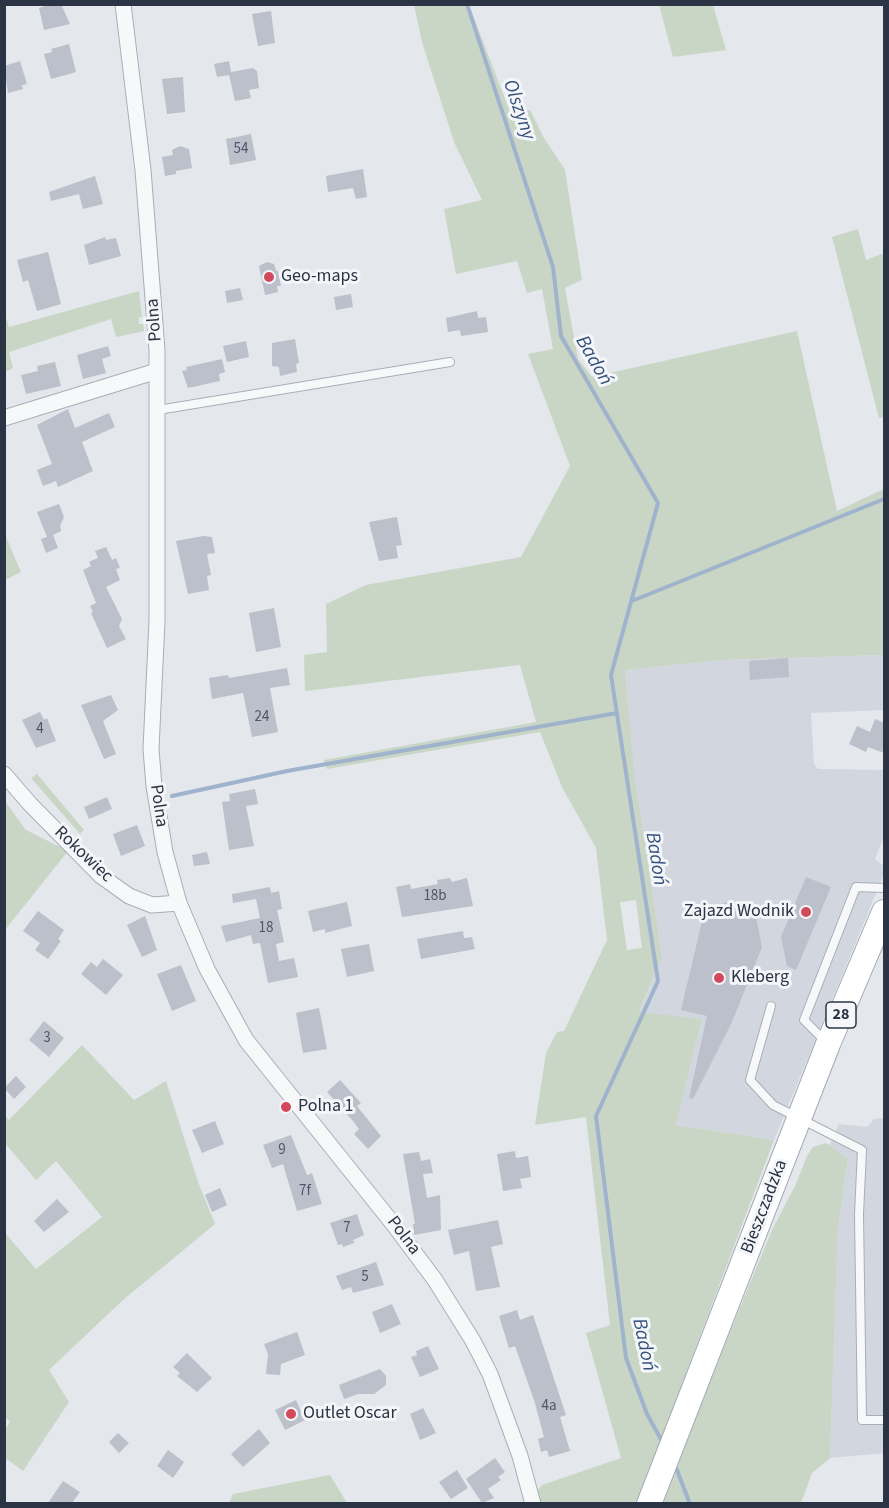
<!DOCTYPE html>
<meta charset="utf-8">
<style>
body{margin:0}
#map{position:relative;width:889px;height:1508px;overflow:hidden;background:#e4e7ec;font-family:"Source Sans 3",sans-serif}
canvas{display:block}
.frame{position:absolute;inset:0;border:6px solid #2b3445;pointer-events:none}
</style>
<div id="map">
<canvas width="889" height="1508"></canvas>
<div class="frame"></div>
</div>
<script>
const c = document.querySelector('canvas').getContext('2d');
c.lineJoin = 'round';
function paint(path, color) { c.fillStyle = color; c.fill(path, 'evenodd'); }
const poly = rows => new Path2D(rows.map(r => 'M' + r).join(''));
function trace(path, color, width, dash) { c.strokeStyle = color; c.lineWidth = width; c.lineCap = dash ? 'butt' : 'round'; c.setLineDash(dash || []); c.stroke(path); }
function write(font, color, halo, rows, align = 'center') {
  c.font = font + ' "Source Sans 3",sans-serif'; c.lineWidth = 6; c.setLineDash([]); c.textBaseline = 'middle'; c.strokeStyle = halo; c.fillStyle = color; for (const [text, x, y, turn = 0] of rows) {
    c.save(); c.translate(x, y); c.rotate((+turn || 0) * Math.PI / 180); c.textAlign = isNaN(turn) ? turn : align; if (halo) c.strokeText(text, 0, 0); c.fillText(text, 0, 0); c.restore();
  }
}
paint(poly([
 [884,655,884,710,811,713,814,764,818,769,884,770,884,836,875,859,884,866,884,874,774,1140,676,1125,702,1019,639,1013,662,957,635,777,625,670,721,660],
 [884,1118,884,1453,830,1458,838,1226,848,1161,829,1146,839,1124,867,1127,874,1119]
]), '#d2d6de');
paint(poly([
 [414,5,469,5,510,112,530,110,544,138,565,170,582,280,565,288,578,359,592,377,797,331,837,511,884,489,884,655,721,660,625,670,635,777,662,957,639,1012,702,1019,676,1125,774,1140,637,1503,540,1503,537,1491,542,1485,621,1458,586,1333,610,1325,586,1117,535,1125,546,1053,557,1032,564,1031,607,940,596,848,562,787,540,732,327,769,324,760,536,722,520,665,305,691,304,655,327,652,326,604,366,585,521,557,570,466,528,354,553,349,542,289,527,293,517,261,456,274,444,209,482,200,454,142,422,42],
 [636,900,642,948,627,950,620,902],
 [659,5,713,5,726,50,673,57],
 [858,229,866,260,884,253,884,417,879,418,832,237],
 [139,291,142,317,139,317,139,324,143,324,144,331,116,337,111,319,9,352,13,368,5,372,5,315,9,327],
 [4,532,21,572,5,580,4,580],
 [37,774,84,830,80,834,31,778],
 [4,800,26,830,68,851,5,930],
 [82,1045,134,1100,166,1081,198,1182,215,1224,123,1300,49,1370,69,1402,23,1471,5,1458,5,1430,10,1421,4,1417,5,1233,36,1269,102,1217,56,1161,36,1180,5,1143,5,1116,9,1120],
 [826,1143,848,1160,838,1226,830,1458,812,1473,801,1503,659,1504,772,1230,795,1186,807,1156,813,1147],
 [330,1475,347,1503,229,1503,233,1494]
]), '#c9d6c5');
trace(poly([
 [467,4,553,267,561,336,658,503,611,675,658,981,596,1116,626,1358,647,1414,663,1443],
 [632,601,884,499],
 [172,796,287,771,617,713],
 [675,1465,690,1504]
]), '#9fb4cc', 4);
paint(poly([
 [52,4,61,4,70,24,44,30,39,8],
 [271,11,275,43,258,46,252,14],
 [69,44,76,72,51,79,44,54,52,52,51,49],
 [20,61,27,84,22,85,23,89,8,93,4,66],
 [229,61,231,72,253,68,257,71,259,88,249,90,251,98,235,101,229,75,217,77,214,64],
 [183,77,185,112,167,114,162,79],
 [251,134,256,160,230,165,226,139],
 [180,146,189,149,192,168,176,171,176,174,165,176,162,157,173,155,172,150],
 [363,169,367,197,356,199,353,188,328,192,326,176],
 [95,176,103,204,83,209,79,194,51,201,49,192],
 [105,237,106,240,116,238,121,256,89,265,84,245],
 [48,252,61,304,37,311,28,280,23,282,17,260],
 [267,262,274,264,276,271,278,271,281,286,277,286,278,292,265,295,259,266],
 [240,288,243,300,227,303,225,291],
 [351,294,353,307,336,310,334,297],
 [477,311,478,318,486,317,488,332,461,336,460,330,448,332,446,318],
 [295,339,299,363,296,364,297,372,280,376,279,367,272,366,272,343],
 [246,341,249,357,227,362,223,346],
 [108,346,111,356,102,359,106,373,83,379,77,355],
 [222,359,225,372,219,374,220,381,188,388,182,371,187,370,186,367],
 [55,362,61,386,26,394,21,375,38,371,37,366],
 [68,409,75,428,109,413,115,427,82,442,93,471,58,487,56,481,43,486,37,470,52,464,37,425],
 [59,504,64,517,60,526,61,531,53,535,58,548,46,553,41,539,47,537,37,512],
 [397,517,402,545,396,546,398,558,379,561,369,522],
 [203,536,212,537,215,553,207,554,211,575,207,576,209,590,188,594,176,541],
 [106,547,112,560,116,558,120,568,116,569,120,580,106,587,122,619,119,626,126,639,107,648,91,613,93,612,90,606,96,603,83,570,91,566,89,562,98,558,95,551],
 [274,608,281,647,256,652,249,613],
 [788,658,789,677,750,680,749,661],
 [287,668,290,685,270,688,278,732,252,737,243,693,212,699,209,678,228,675,229,678],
 [111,695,118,710,103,721,116,754,104,759,81,705],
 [40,712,44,720,47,718,56,741,36,748,22,720],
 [875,719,885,723,885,751,881,752,868,747,866,752,849,744,857,726,870,732],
 [255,789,258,804,246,806,254,846,229,850,222,802,230,801,229,794],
 [107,797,112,809,89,819,84,807],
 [137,825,145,846,121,856,113,834],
 [207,852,210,864,194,866,192,855],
 [806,877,831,887,796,970,787,966,781,937],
 [450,878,452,882,467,878,473,906,402,917,396,887,410,884,411,889,438,884,437,880],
 [270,887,271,893,279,891,282,909,277,910,284,942,276,944,279,961,294,958,298,977,268,983,260,943,253,944,251,935,226,942,221,926,260,918,256,899,233,903,232,894],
 [733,900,754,907,762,947,732,1022,693,1099,689,1098,707,1016,681,1010,704,913,718,911,719,905],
 [347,902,352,926,325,933,325,929,313,932,308,911],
 [38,911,64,930,58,939,61,941,48,959,35,950,40,943,23,931],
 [145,916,157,950,142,957,127,925],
 [463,931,464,938,472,937,475,949,421,959,417,939],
 [369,944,374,971,347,977,341,949],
 [103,959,123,975,106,995,81,974,91,962,97,967],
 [181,965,196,1001,172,1011,157,974],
 [319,1008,327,1049,303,1053,296,1013],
 [44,1021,64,1038,49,1057,29,1040],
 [16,1076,26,1087,14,1099,4,1088],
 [340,1080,361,1103,357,1106,381,1136,368,1149,354,1134,359,1129,353,1121,327,1092],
 [215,1121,224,1144,202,1153,192,1130],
 [291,1135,307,1175,312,1173,322,1204,297,1211,283,1164,272,1168,263,1145],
 [515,1151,516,1158,528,1156,531,1177,520,1179,522,1188,503,1191,497,1154],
 [419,1152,421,1161,430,1159,433,1173,423,1174,427,1198,440,1195,441,1230,414,1235,413,1224,415,1224,403,1154],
 [220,1188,227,1205,212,1212,205,1195],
 [57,1199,69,1212,44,1232,34,1221],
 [357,1214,364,1235,353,1240,354,1243,343,1247,342,1244,338,1245,330,1223],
 [498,1220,503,1244,491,1247,500,1287,476,1291,469,1251,454,1255,448,1230],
 [376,1262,384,1285,353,1293,351,1287,342,1290,336,1276],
 [392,1304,401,1324,380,1333,372,1312],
 [517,1310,520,1320,533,1315,566,1415,560,1417,570,1451,549,1457,547,1450,541,1452,538,1439,544,1437,534,1400,515,1346,509,1348,499,1316],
 [297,1332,305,1355,281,1364,280,1375,266,1374,268,1354,264,1344],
 [428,1346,439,1369,420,1377,411,1357,417,1355,416,1351],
 [187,1353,212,1378,197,1392,177,1376,180,1373,173,1367],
 [380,1369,386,1376,386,1385,374,1394,358,1394,344,1399,339,1385],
 [296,1400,305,1420,285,1430,275,1410],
 [423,1408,436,1433,420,1440,410,1414],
 [259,1429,270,1443,243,1467,231,1454],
 [118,1433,129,1443,119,1453,109,1442],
 [168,1450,184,1462,173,1478,157,1466],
 [495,1458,505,1472,498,1477,501,1480,488,1489,494,1498,482,1503,466,1479],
 [457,1470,468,1488,451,1499,439,1482],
 [63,1481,80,1492,72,1503,48,1503]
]), '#bbc0ca');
const lane = poly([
 [158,410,450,362],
 [771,1006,750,1080,773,1105,862,1150,859,1214,862,1420,884,1420],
 [824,1040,804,1020,856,887,884,888]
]);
const street = poly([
 [123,4,143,170,157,350,157,621,151,749,154,786,165,852,179,903,207,969,246,1040,394,1225,435,1280,473,1341,490,1374,520,1456,533,1504],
 [4,418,157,371],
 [4,774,30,804,101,876,129,896,152,905,179,903]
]);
const primary = poly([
 [649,1504,828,1044,884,912]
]);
trace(lane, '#a9aeb7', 10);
trace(street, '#a9aeb7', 17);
trace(primary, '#a3abb8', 26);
trace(lane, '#f7f8fa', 8);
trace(street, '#f7f8fa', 15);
trace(primary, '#fff', 24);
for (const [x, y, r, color] of [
 [269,277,6,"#d1495b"],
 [806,912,6,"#d1495b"],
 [719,978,6,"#d1495b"],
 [286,1107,6,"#d1495b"],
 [291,1414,6,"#d1495b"]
]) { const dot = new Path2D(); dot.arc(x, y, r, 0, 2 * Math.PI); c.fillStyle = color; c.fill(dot); trace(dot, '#f4f6f9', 2); }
write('15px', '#4f5766', null, [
 ["54",241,150],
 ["24",262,718],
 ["4",40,730],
 ["18b",435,897],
 ["18",266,929],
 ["3",47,1039],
 ["9",282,1151],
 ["7f",305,1192],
 ["7",347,1229],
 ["5",365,1278],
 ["4a",549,1407]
]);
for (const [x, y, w] of [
 [841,1015,30]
]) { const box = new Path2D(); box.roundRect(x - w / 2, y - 13, w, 26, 4.5); c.fillStyle = '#f4f6f9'; c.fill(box); trace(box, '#2b3445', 1.5); }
write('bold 16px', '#2b3445', null, [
 ["28",841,1015]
]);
write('18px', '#2b3445', '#f4f6f9', [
 ["Geo-maps",281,277],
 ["Zajazd Wodnik",794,912,"right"],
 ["Kleberg",731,978],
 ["Polna 1",298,1107],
 ["Outlet Oscar",303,1414]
], 'left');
write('18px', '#2b3445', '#f4f6f9', [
 ["Polna",155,320,-94],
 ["Polna",158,806,82],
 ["Rokowiec",83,855,43],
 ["Bieszczadzka",765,1207,-69],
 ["Polna",403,1236,53]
]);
write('italic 20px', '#34527a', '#f4f6f9', [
 ["Olszyny",518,110,71],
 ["Badoń",593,361,60],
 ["Badoń",655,859,81],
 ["Badoń",643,1345,78]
]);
</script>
